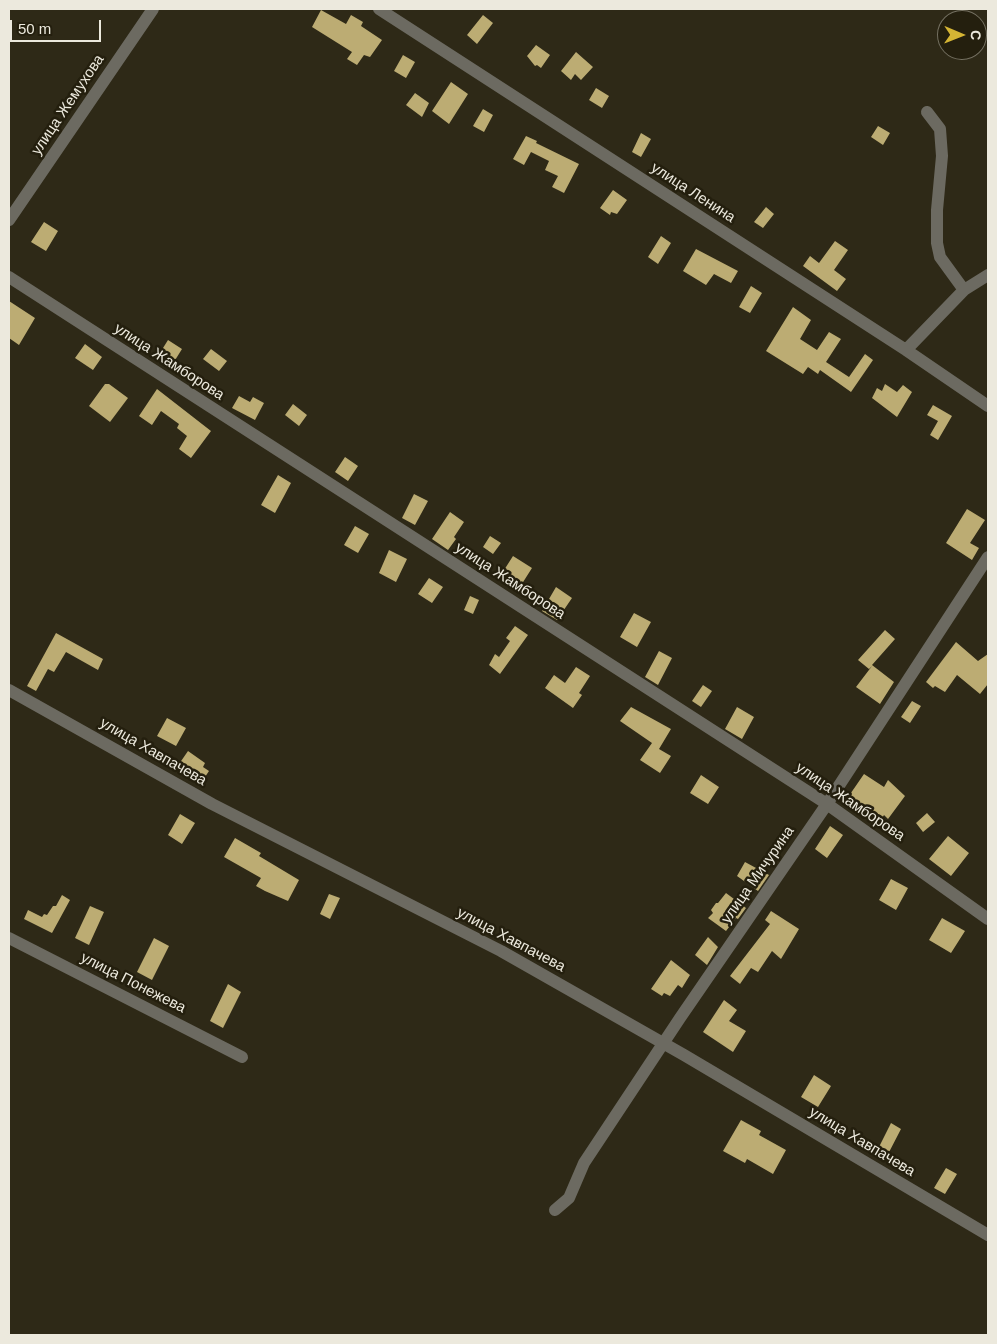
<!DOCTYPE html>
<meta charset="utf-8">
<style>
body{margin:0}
#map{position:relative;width:997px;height:1344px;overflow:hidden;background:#2e2917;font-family:Helvetica,sans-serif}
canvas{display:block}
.frame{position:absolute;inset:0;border:10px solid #ece9dd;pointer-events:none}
.north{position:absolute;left:937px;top:10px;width:50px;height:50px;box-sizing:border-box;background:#241f0e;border:1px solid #747061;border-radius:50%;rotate:91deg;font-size:14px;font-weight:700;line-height:20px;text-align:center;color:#ece9dd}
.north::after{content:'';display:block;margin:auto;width:18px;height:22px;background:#d5b534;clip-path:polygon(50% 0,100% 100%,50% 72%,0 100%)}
.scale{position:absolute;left:10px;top:20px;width:91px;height:22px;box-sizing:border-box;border:2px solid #ece9dd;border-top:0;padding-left:6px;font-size:15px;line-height:18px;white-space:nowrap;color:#ece9dd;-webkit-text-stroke:4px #241f0e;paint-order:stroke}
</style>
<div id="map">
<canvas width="997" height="1344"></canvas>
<div class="frame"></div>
<div class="north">С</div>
<div class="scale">50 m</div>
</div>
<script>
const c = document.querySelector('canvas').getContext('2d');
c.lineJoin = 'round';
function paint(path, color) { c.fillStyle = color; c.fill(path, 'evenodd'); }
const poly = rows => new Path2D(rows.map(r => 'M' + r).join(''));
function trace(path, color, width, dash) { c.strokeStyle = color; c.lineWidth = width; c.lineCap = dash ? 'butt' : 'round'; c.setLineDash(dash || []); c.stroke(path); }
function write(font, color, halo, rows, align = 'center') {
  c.font = font + ' Helvetica,sans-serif'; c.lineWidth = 5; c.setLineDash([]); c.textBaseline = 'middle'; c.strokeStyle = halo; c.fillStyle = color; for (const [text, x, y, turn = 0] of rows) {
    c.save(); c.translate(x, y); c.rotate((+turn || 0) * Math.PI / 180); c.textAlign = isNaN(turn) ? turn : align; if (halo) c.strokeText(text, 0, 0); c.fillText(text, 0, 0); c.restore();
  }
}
paint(poly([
 [321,10,346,24,351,15,363,22,361,26,382,40,370,57,364,55,357,65,347,59,352,52,312,27],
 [483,15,493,23,477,44,467,35],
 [536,45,550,55,541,68,537,65,535,66,527,56],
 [576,52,593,67,581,80,575,74,571,80,561,71],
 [403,55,415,62,406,78,394,71],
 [451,82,468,94,449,124,432,111],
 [596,88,609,96,602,108,589,100],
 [415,93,429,103,422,117,406,105],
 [483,109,493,115,484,132,473,126],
 [878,126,890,133,883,145,871,137],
 [641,133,651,139,641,157,632,152],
 [526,136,537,141,536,143,579,164,564,193,552,187,558,176,545,170,549,161,531,152,524,165,513,159],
 [613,190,627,200,617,214,611,212,610,215,600,208],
 [766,207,774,214,763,228,754,222],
 [44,222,58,231,46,251,31,242],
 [661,236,671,243,658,264,648,257],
 [835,241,848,250,834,270,846,279,837,291,803,266,810,256,819,263],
 [696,249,738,271,731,283,714,274,706,285,683,271],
 [751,286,762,293,750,313,739,307],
 [9,301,35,318,19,345,9,338],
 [793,307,811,320,800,339,817,350,829,332,841,339,826,362,849,377,865,354,873,360,851,392,820,370,818,374,808,367,803,374,766,351],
 [168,340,182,349,172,365,158,356],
 [85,344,102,357,93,370,75,358],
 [211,349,227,361,219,371,203,359],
 [105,384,109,384,128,398,110,422,89,406],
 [885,384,897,392,903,385,912,392,897,417,872,398,877,388,882,391],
 [157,389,211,431,191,458,179,449,187,436,177,428,179,424,161,411,152,425,139,416],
 [239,396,250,402,253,397,264,403,255,420,232,408],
 [293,404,307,415,299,426,285,415],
 [933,405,952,416,938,440,930,435,938,421,927,415],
 [345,457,358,466,348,481,335,472],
 [278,475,291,483,275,513,261,505],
 [414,494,428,501,415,525,402,518],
 [967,509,985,520,970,543,979,548,972,560,946,543],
 [450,512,464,522,454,537,456,539,448,550,432,539],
 [355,526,369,534,358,553,344,545],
 [490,536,501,543,493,554,483,547],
 [389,550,407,559,396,582,379,573],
 [513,556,532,568,518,590,499,578],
 [429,578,443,587,432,603,418,594],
 [556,587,572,598,557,620,542,611],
 [470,596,479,600,473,614,464,610],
 [634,613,651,622,637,647,620,637],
 [515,626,528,635,500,674,489,665,495,654,499,657,510,641,506,638],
 [885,630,895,639,872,665,894,682,880,704,856,687,872,666,869,669,858,660],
 [56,633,103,659,98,670,66,652,54,672,48,669,36,691,27,686],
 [956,642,978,661,988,654,988,684,980,694,957,675,945,692,935,686,933,688,926,682],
 [659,651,672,658,658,685,645,677],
 [576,667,590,676,579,693,582,695,573,708,545,688,554,675,565,683],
 [703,685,712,691,701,707,692,701],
 [912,701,921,706,910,723,901,717],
 [631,707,671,729,659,749,671,756,660,773,640,760,652,743,620,721],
 [737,707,754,717,742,739,725,729],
 [167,718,186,728,176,746,157,736],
 [188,751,205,763,203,767,209,771,201,783,177,767],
 [864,774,884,787,888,780,905,796,888,819,884,815,878,825,844,803],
 [701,775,719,787,708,804,690,793],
 [927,813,935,822,923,832,916,823],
 [180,814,195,823,182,844,168,835],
 [830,826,843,835,827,858,815,849],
 [948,836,969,853,951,876,929,859],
 [235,838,261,853,259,856,299,880,288,901,265,891,256,886,261,878,224,857],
 [745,862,769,875,758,891,737,876],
 [891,879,908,888,896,910,879,900],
 [726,893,746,908,738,919,736,918,726,931,708,918,713,913,711,910,716,903,718,903],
 [329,894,340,898,330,919,320,914],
 [62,895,70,900,52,933,24,919,28,910,42,917,44,914,47,915,53,906,56,906],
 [90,906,104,912,89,945,75,938],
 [771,911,799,929,781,959,772,951,758,972,751,968,740,984,730,976,770,924,765,920],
 [942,918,965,931,951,953,929,940],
 [708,937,718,947,707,965,695,955],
 [154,938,169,946,152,980,137,972],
 [671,960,690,975,682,988,678,985,670,996,664,993,662,996,651,989],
 [228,984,241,992,223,1028,210,1021],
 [724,1000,737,1010,729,1021,746,1031,733,1052,703,1032],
 [814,1075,831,1086,818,1107,801,1097],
 [741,1120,761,1131,759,1135,786,1150,773,1174,747,1159,745,1163,723,1151],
 [891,1123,901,1129,886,1158,876,1153],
 [946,1168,957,1174,945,1194,934,1188]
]), '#bcac73');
trace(poly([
 [379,9,906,350,988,406],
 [927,112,940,129,942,156,937,210,937,243,940,257,964,290],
 [9,220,153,9],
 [9,277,827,804,988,919],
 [906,350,964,290,988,275],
 [9,690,212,804,501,951,684,1055,988,1235],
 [9,938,242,1057],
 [555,1210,569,1198,584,1163,680,1018,827,804,988,557]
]), '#6c6a61', 12);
write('15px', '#ece9dd', '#241f0e', [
 ["улица Жемухова",68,105,-56],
 ["улица Ленина",693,193,33],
 ["улица Жамборова",169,362,33],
 ["улица Жамборова",510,581,33],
 ["улица Хавпачева",153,752,30],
 ["улица Жамборова",850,802,34],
 ["улица Мичурина",758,875,-55],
 ["улица Хавпачева",511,940,28],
 ["улица Понежева",133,983,27],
 ["улица Хавпачева",862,1142,31]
]);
</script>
